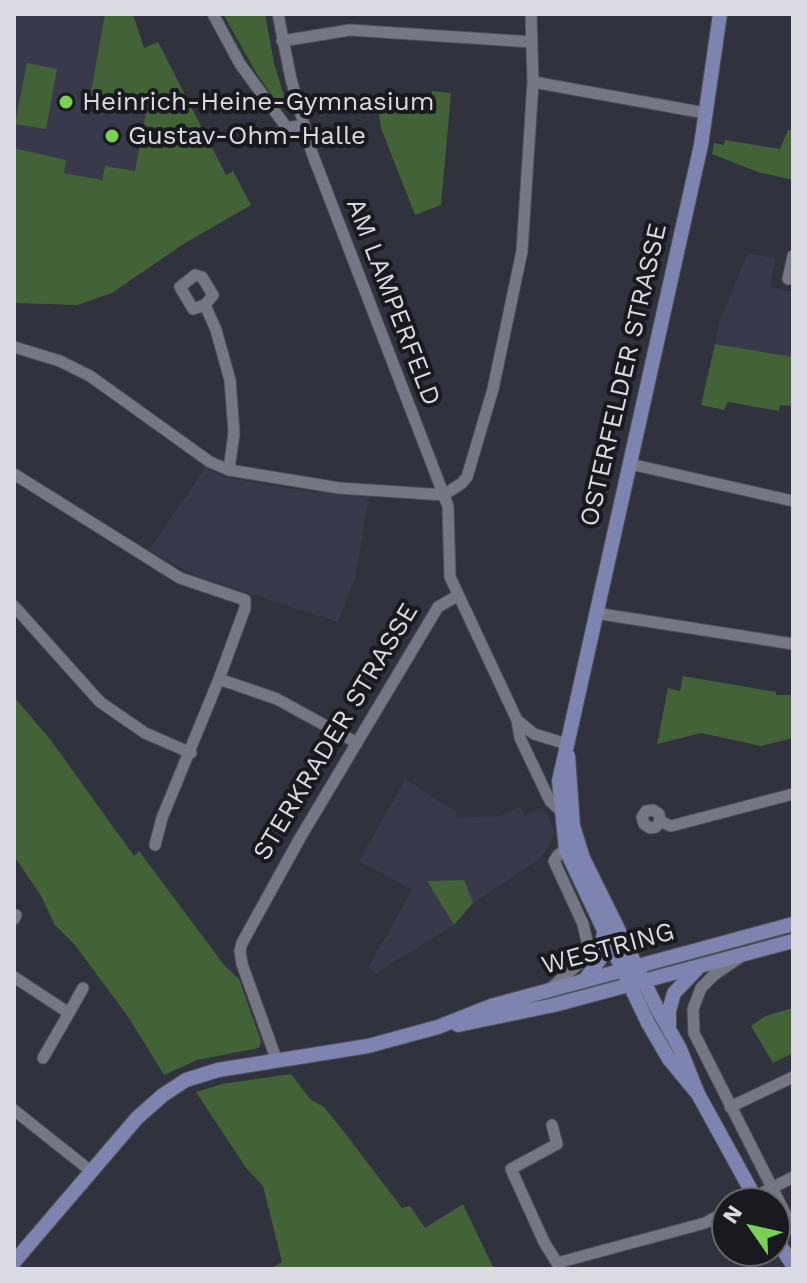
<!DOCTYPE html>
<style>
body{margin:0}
#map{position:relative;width:807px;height:1283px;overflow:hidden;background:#30323d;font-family:"Work Sans",sans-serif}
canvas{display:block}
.frame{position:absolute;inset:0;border:16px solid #dadbe2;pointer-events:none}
.north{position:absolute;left:711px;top:1187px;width:80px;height:80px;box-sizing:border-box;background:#191a1f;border:2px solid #66676d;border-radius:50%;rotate:304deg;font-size:22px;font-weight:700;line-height:32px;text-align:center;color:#dadbe2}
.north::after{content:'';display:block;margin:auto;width:28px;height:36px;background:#7cd155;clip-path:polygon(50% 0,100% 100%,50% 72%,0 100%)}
</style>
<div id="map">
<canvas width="807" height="1283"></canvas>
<div class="frame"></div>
<div class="north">N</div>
</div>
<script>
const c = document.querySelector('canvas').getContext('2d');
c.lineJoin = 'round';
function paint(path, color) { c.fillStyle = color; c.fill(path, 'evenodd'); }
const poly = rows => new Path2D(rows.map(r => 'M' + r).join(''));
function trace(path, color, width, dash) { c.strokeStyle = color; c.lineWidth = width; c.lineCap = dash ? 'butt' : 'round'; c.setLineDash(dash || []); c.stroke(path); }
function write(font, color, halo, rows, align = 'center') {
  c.font = font + ' "Work Sans",sans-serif'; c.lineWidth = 8; c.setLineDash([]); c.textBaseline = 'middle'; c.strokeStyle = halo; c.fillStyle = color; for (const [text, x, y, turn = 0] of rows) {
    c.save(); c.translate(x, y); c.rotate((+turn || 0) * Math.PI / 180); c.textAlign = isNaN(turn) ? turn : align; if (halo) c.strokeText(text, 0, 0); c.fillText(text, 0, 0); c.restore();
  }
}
paint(poly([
 [14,14,105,14,90,96,147,107,135,172,102,180,64,173,66,160,14,148],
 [748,253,776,259,769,287,793,292,793,357,715,344,720,320],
 [205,468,220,475,248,482,311,492,369,497,356,575,338,622,197,576,149,550],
 [405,780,457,812,455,818,499,816,520,807,525,816,543,808,555,833,541,858,473,903,463,880,427,881,454,925,376,973,368,968,412,890,359,861]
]), '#383a4b');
paint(poly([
 [105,14,133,14,144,48,158,42,226,175,233,171,251,205,182,245,112,293,77,305,14,303,14,148,66,160,64,173,102,180,105,166,135,171,147,107,90,97],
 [223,14,265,14,274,63,287,106,282,109,257,74],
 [27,63,57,69,46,129,15,124],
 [432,91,451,93,441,205,415,215,381,128,376,95,385,96,385,106,426,108,427,100,432,100],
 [788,130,793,130,793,180,758,172,712,154,714,143,724,145,725,140,780,149],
 [715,344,793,357,793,406,780,405,779,411,728,402,724,410,701,405],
 [683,676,776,692,776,695,793,695,793,738,761,746,701,733,657,744,668,688,680,691],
 [14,697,50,739,134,856,139,851,224,965,239,979,261,1041,259,1048,197,1060,164,1075,129,1018,75,945,55,925,41,896,14,856],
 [464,880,473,903,454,925,427,881],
 [793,1008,793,1053,773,1063,751,1026,765,1016],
 [291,1074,310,1099,324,1107,341,1128,402,1208,410,1206,425,1228,463,1204,494,1269,270,1269,282,1262,263,1186,246,1168,196,1092,222,1084]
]), '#446238');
const minor = poly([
 [213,14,240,64,287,128,304,125],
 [278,14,291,79,312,153,448,506,450,577,517,720,520,738,550,801,561,811],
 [282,41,350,30,532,42],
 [533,82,705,113],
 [195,275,202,277,213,295,205,305,193,309,180,287,195,275],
 [788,279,793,256],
 [205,305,216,330,230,380,234,433,229,470],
 [14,347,60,361,90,376,210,462,229,470,339,488,444,495],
 [630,464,793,501],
 [14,474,180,578,245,600,245,608,219,679,162,818,155,845],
 [444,495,462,483,467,477,493,389,522,251,533,82,531,14],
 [14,606,100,702,145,733,191,753],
 [595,613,793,644],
 [219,679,277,699,357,743],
 [517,720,534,734,567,744],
 [660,821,656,827,650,828,644,824,642,817,646,811,653,810,659,814,660,821,671,826,793,794],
 [14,919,16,915],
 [739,958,714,975,701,988,693,1009,694,1033,793,1229],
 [14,977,69,1013,43,1058],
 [551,988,584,959,588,946,583,924,554,861,558,855,566,850],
 [69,1013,83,988],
 [277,1061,242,964,240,951,242,943,300,838,438,607,457,596],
 [730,1107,793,1077],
 [14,1110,92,1172],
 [552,1125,557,1144,511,1169,544,1242,557,1263,705,1223,727,1211],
 [743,1203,793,1177]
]);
const major = poly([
 [568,756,573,826,583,858,658,1010,680,1049,698,1094,758,1203],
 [584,981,600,959,604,932],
 [458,1025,554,1005,793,941],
 [669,1026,669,1011,674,993,697,969],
 [698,1094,669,1059,648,1023,566,850,559,781,701,145,720,14],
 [775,1238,793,1265],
 [14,1262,137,1118,163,1095,186,1080,218,1070,368,1046,438,1027,491,1006,793,924]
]);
trace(minor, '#4e5059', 13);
trace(major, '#4e5059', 16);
trace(minor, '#757784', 11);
trace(major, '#7e83af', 14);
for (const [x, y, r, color] of [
 [66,102,8,"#7cd155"],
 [112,136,8,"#7cd155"]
]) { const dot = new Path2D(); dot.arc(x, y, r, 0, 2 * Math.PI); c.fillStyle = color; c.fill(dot); trace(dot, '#191a1f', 3); }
write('26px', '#dadbe2', '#191a1f', [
 ["Heinrich-Heine-Gymnasium",82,102],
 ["Gustav-Ohm-Halle",128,136]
], 'left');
write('26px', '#dadbe2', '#191a1f', [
 ["AM LAMPERFELD",393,302,69],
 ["OSTERFELDER STRASSE",624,375,-77],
 ["STERKRADER STRASSE",336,732,-59],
 ["WESTRING",608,949,-15]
]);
</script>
